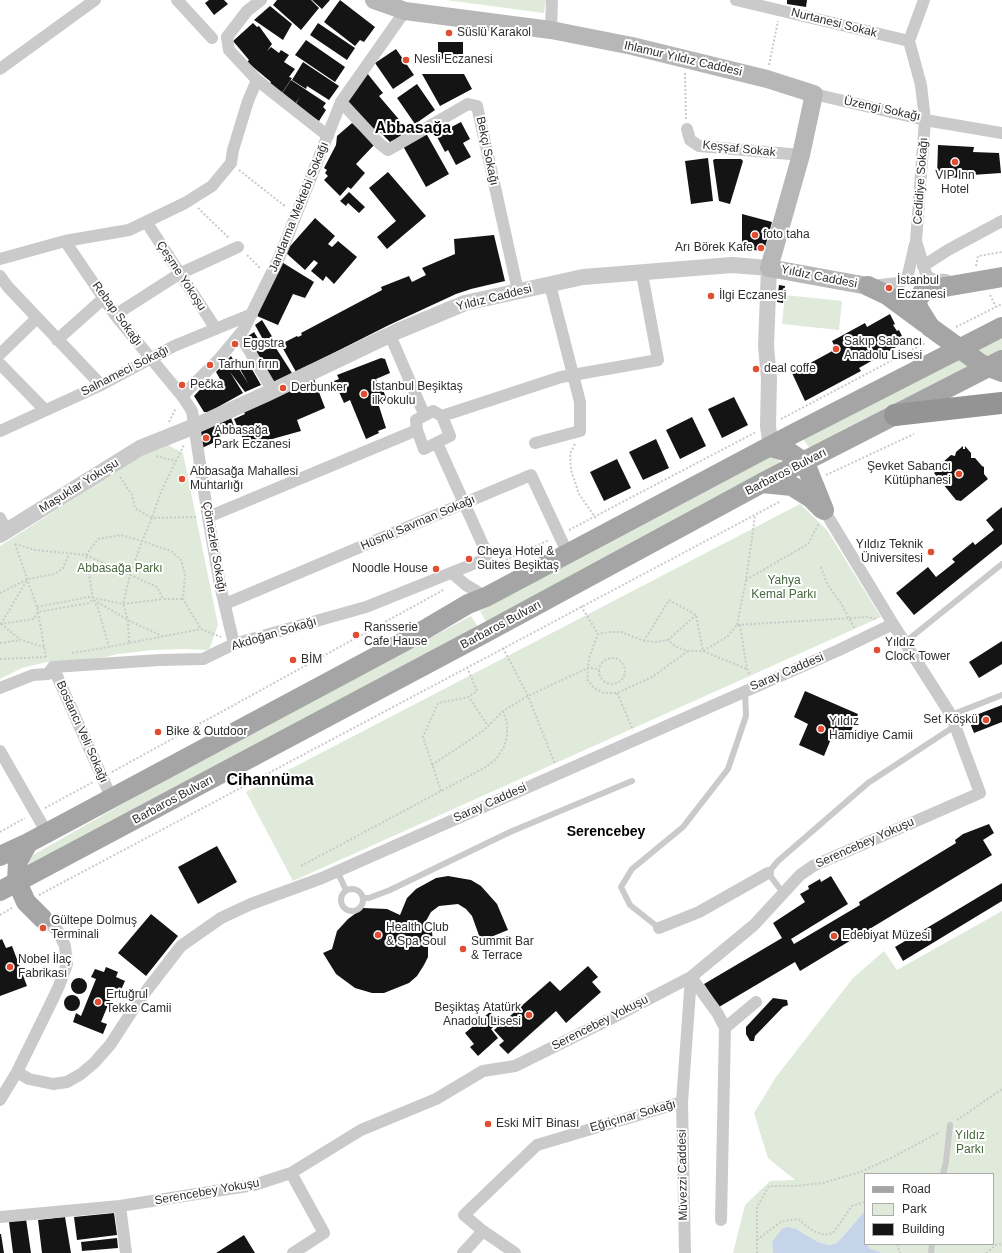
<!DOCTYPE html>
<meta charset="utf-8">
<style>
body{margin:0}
#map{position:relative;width:1002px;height:1253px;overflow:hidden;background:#fff;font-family:Helvetica,sans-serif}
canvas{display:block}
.legend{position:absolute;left:864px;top:1173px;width:130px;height:72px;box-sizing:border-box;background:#fff;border:1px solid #ababab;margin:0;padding:5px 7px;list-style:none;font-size:12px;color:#2d2d2d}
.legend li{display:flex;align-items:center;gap:8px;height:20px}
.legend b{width:20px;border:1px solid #ababab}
</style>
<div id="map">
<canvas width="1002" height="1253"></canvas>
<ul class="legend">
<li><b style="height:5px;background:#a5a5a5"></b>Road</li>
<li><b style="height:11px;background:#dfeada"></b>Park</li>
<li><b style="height:11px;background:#141414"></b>Building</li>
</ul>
</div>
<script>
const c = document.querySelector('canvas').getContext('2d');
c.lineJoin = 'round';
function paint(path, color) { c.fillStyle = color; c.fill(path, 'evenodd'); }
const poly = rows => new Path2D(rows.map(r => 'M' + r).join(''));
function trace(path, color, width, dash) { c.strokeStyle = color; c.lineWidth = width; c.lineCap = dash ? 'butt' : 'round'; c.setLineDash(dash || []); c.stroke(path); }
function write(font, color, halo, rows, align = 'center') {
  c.font = font + ' Helvetica,sans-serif'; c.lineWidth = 4; c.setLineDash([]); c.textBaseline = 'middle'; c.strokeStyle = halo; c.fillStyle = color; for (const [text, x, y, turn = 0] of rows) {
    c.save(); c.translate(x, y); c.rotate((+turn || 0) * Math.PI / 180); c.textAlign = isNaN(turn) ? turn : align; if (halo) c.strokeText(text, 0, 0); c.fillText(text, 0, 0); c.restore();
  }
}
paint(poly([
 [446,0,546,0,544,13],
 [785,295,842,301,839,330,782,324],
 [1002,336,1002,351,811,450,803,439],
 [168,445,183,453,218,625,209,650,185,649,152,650,118,654,84,662,47,662,22,668,0,679,0,546,145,453],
 [777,453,781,466,486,622,480,611],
 [800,504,827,530,881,617,293,881,246,792],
 [471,616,478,627,30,865,28,863,33,855,172,776],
 [1002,911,1002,1253,882,1253,869,1248,868,1244,993,1244,993,1174,865,1174,865,1211,837,1243,829,1245,818,1242,796,1229,772,1242,773,1253,733,1253,745,1205,770,1181,795,1180,768,1158,754,1113,776,1077,853,978,884,951,897,970]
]), '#dfeada');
paint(poly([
 [865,1211,865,1244,868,1244,869,1248,882,1253,773,1253,772,1242,782,1229,787,1227,796,1229,818,1242,829,1245,837,1243]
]), '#c6d4ea');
paint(poly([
 [209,0,224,0,228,4,214,15,205,3],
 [277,0,311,0,319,8,301,30,273,5],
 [312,0,330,0,322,9],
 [340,0,375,27,364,42,360,40,355,46,324,22],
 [787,0,807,0,806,7,787,4],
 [270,6,292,24,283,40,254,20],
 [253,23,257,27,259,26,272,44,267,51,271,47,279,53,281,50,289,55,284,62,295,69,289,77,292,78,282,93,269,85,271,82,247,62,249,60,233,41],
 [318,23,355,48,347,60,310,35],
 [306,40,345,67,335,82,295,55],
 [438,42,463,42,463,59,438,59],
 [396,49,414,75,393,89,375,63],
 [303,62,339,86,329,100,307,86,306,89,292,80],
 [367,73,383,93,379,96,408,130,391,143,376,128,372,130,347,103],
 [422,74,464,74,472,89,440,106],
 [291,80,326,103,323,107,326,110,319,121,295,105,300,97,295,104,281,95],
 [417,84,435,110,415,124,397,98],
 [461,122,470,139,463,143,471,157,456,165,448,150,445,152,436,135],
 [352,123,375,144,356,164,365,173,351,189,348,187,340,196,324,180,328,176,325,173,327,170,324,168,336,145,337,136],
 [426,133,449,174,426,187,403,146],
 [938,145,974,147,973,152,999,153,1001,173,972,175,972,178,937,177],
 [708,158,713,201,691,204,685,161],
 [715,159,741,159,743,161,730,204,719,201,713,160],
 [388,172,426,216,387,249,377,237,396,221,369,188],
 [349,192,365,207,359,213,348,203,346,206,340,201],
 [742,214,772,222,764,251,742,249],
 [315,218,335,236,328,244,332,247,338,241,357,257,334,284,326,276,323,281,311,271,318,263,314,260,305,270,285,252],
 [494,235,505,281,471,289,456,294,389,325,296,372,281,345,285,342,297,336,298,337,302,335,301,333,382,290,381,287,409,276,412,282,426,275,422,268,455,254,454,239],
 [280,261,314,282,305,298,293,294,278,325,257,316],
 [779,285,785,286,783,303,777,302],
 [890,314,895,324,893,325,897,331,899,330,905,342,859,368,861,371,805,401,792,373,836,349,832,341,865,323,867,327],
 [262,320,273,338,265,343,255,325],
 [254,332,265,350,274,345,292,373,272,383,244,339],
 [231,356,249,385,240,369,249,364,261,385,245,392,230,372,243,393,209,412,204,412,194,396,209,380,214,388,223,384,216,372],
 [381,358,385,359,390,373,376,379,380,391,383,390,387,400,378,403,386,428,378,431,379,433,366,439,350,400,344,403,334,381,339,379,337,375],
 [314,379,325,408,297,420,301,431,265,441,264,439,257,441,246,446,234,419,245,414,244,412],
 [734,397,748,425,722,438,708,409],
 [692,417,706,446,680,459,666,430],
 [231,418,236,431,215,438,217,441,202,448,198,433],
 [656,439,669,468,643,480,629,452],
 [963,446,963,449,965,449,965,446,971,453,971,458,975,458,982,466,984,467,984,474,988,479,961,501,956,500,934,473,938,470,939,462,942,463,951,455,955,456,956,452],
 [617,459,631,488,604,501,590,472],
 [1002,507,1002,544,914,615,896,593,928,567,936,577,955,562,952,559,973,542,975,545,994,530,986,520],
 [1002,641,1002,664,979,678,969,662],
 [805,691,858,714,847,741,833,734,824,756,799,745,808,724,794,717],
 [1002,705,1002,722,974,733,968,718],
 [989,824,994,833,983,840,992,855,800,971,795,962,719,1007,704,984,782,938,773,923,805,902,800,894,809,889,808,886,820,879,821,882,831,876,848,904,791,939,794,944,860,905,859,902,956,843,955,840,963,834],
 [217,846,237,882,198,904,178,867],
 [448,876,471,880,481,886,497,904,508,930,481,941,472,916,466,909,458,904,439,906,431,912,426,921,425,930,432,930,433,945,428,945,428,957,424,965,417,976,409,983,384,993,372,993,355,988,336,974,323,953,332,949,337,931,348,919,363,908,387,909,400,915,407,898,416,889,436,878],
 [1002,883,1002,901,903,961,895,947],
 [151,914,178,936,146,976,118,953],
 [2,939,6,948,12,946,27,986,0,996,0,940],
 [588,966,598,977,592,982,601,992,566,1023,556,1011,508,1054,499,1045,504,1041,494,1030,550,981,560,991],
 [106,967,118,972,116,977,125,981,121,990,115,988,101,1022,107,1024,103,1034,73,1022,76,1013,81,1016,96,979,91,977,95,969,104,972],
 '71 986a8 8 0 1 1 16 0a8 8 0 1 1-16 0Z',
 '64 1003a8 8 0 1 1 16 0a8 8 0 1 1-16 0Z',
 [773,998,787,1000,788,1005,783,1007,755,1036,754,1041,750,1041,746,1034,746,1027],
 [490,1012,499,1022,491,1029,498,1038,478,1056,470,1047,474,1044,465,1033],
 [114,1213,117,1235,77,1240,74,1217],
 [65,1217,71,1253,42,1253,38,1220],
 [26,1219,31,1253,13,1253,9,1222],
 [0,1234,1,1234,4,1253,0,1253],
 [244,1235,255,1253,216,1253],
 [117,1238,118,1248,82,1251,81,1242]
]), '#141414');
trace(poly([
 [769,65,778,21],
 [685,73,686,119],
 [239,170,286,207],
 [198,208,229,238],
 [247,255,261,269],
 [976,266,978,256,1002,252],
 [990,295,996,307],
 [956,327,1002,304],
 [781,419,925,343],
 [169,422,176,408],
 [575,444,570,454,571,470,579,494,597,520],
 [156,456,176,461,184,445],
 [826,475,914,434],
 [120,477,132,495,135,508,152,518,161,492,176,461],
 [196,517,152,518,142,541,171,551,181,560,185,574,183,599,201,629,221,637],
 [569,530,756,432],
 [15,544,35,550,86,555,98,539,121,535,142,541,130,575,123,604,128,620,129,643,201,629],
 [15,544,37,607,46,657],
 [495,565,549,540],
 [821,567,827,584,842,605,855,629],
 [746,580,808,544,819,523],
 [0,593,28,579,55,574,63,568,69,554],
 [94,600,128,620,162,636],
 [581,606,598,634],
 [37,607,89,597,123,604,163,599],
 [0,624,34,619,38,612,89,603,93,599],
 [1,624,27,580],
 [1,624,21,640,44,647],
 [737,625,746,580,755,516],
 [740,625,747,669,750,676],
 [668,640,696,615],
 [644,641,669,600,696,615,703,651,747,669],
 [0,643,21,640],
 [129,643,109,647,98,608,93,599,86,555,157,587,163,599,183,599],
 [503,648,528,696,555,764],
 [688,651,652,677,617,693,604,693,594,688,587,679,589,658,598,634,609,632,621,632,644,641,656,642,668,640,676,647,688,651,703,651,727,637,737,625,867,617,876,619],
 [72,653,109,647],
 '599 671a13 13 0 1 1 26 0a13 13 0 1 1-26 0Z',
 [0,659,46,657],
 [467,667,477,691,469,697],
 [617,693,633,730],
 [432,765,483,731,503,711,528,696,588,668,599,669],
 [112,772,445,589],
 [441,791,423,737,438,703,469,697,488,726],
 [45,808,93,782],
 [0,832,25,818],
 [301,866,486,767,496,759,504,747,507,736,507,723,503,711],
 [39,895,781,501],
 [0,915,12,908],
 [957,1120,1002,1089],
 [901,1174,903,1174],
 [757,1240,782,1221,798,1219,813,1231,825,1235,833,1233,852,1206,865,1202],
 [897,1244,900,1253],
 [757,1253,757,1207,769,1186,795,1186,823,1183,860,1172,891,1158,940,1132],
 [986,1253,996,1245,1002,1244]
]), '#cacaca', 2, [2, 2]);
trace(poly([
 [904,643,1002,564],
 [951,715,1002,695],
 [337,871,346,890],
 '341 900a11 11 0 1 1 22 0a11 11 0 1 1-22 0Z',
 [784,894,768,873,778,861,868,783,955,726],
 [363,898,369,898,390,890,510,832,632,781],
 [659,928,630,905,621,887,632,869,683,827,728,769,746,716,745,690],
 [943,1174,946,1162,950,1125],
 [931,1253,932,1244]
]), '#cacaca', 6);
trace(poly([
 [177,0,212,38],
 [261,0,247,11,227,37,229,50,257,80,328,136],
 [736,0,909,41],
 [924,0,909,41,921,85,925,120,916,241,926,274,931,279,946,280],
 [551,30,552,0],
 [0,69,95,0],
 [814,94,925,120,1002,133],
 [341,102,380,144,388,150,468,104,477,106,518,291],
 [687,129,690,140,699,146,801,155],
 [147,223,216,329],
 [65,241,115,315,182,396,192,411,208,517,220,585,234,644],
 [0,259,65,241,129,230,185,203,212,186,231,163,233,150,248,101,257,80],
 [923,266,948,250,1002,221],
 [0,276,8,287,101,385],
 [871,286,898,283,907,279,915,244],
 [115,315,179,274,238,247],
 [240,335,273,391],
 [390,335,424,414],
 [57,340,104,298],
 [0,354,37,318],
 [0,364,45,410],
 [182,396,219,359,244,329,279,258,341,102,405,11],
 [433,411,442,416,450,436,424,449,417,430,416,420,433,411],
 [442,416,561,377,658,360,642,274],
 [0,431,101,385,174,346,252,314],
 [535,443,580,431,580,402,550,285],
 [208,517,417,430],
 [0,518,7,531],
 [453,574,466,585,486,597],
 [225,604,531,475,568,554],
 [53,667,111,797],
 [0,688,33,675,48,674,53,667,160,660,203,659,234,644,366,607,483,560,487,554,437,443],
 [0,751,47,833],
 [659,928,699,912,768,873],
 [691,977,718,1014,725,1028,756,1002],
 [17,1072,29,1079,53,1084,67,1082,81,1074,94,1063,110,1045,140,999,181,946,221,918,251,904,322,878,839,650,893,624,824,510],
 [0,1100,17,1072,49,1007,59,986,67,964,65,946,58,931,43,919],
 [291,1173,324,1233,293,1253],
 [120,1206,126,1253],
 [0,1217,120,1206,254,1185,291,1173,361,1130,436,1099,483,1071,515,1066,612,1018,691,977,754,925,800,875,813,866,980,793,951,715,893,624],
 [721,1220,725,1028],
 [463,1253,483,1231],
 [515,1253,483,1231,464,1215,537,1145,682,1102],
 [685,1253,682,1102,691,977]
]), '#cacaca', 12);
trace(poly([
 [0,535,140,448,195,426,264,395,398,331,465,303,583,277,732,265,769,268,766,346,769,379,768,426,771,447]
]), '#cacaca', 16);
trace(poly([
 [374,0,405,11,551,30,632,46,767,79,814,94,801,155,769,268,868,286]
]), '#b7b7b7', 18);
trace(poly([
 [868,286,887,295,925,323],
 [930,327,917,306,918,299,922,293,927,290,1002,277],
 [771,447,789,452,805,463,824,510],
 [762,483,792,486,811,498,822,509],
 [28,843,18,861,17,882,26,902,43,919],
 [0,856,28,843,407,640,468,604,486,597,791,435,1002,327],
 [0,891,485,633,762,483,1002,360]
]), '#a5a5a5', 20);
trace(poly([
 [895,415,1002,403]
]), '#949494', 22);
trace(poly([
 [930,327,981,364,1002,372]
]), '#a5a5a5', 20);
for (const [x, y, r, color] of [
 [449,33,4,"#e14d31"],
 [406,60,4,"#e14d31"],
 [955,162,4,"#e14d31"],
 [755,235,4,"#e14d31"],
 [761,248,4,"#e14d31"],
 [889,288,4,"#e14d31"],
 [711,296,4,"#e14d31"],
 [235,344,4,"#e14d31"],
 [836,349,4,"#e14d31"],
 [210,365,4,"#e14d31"],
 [756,369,4,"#e14d31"],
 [182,385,4,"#e14d31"],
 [283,388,4,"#e14d31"],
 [364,394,4,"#e14d31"],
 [206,438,4,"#e14d31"],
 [959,474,4,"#e14d31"],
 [182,479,4,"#e14d31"],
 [931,552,4,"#e14d31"],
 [469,559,4,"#e14d31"],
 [436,569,4,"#e14d31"],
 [356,635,4,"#e14d31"],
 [877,650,4,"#e14d31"],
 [293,660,4,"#e14d31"],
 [986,720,4,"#e14d31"],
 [821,729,4,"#e14d31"],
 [158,732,4,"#e14d31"],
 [43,928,4,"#e14d31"],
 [378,935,4,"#e14d31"],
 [834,936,4,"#e14d31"],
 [463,949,4,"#e14d31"],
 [10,967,4,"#e14d31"],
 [98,1002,4,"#e14d31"],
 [529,1015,4,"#e14d31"],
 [488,1124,4,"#e14d31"]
]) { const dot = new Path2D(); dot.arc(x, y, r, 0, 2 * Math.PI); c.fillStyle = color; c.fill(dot); trace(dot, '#fff', 1.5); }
write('12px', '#2d2d2d', '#fff', [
 ["Nurtanesi Sokak",834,23,14],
 ["Ihlamur Yıldız Caddesi",683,59,13],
 ["Üzengi Sokağı",882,109,12],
 ["Keşşaf Sokak",739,149,6],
 ["Bekçi Sokağı",487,151,78],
 ["Cedidiye Sokağı",921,181,-86],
 ["Jandarma Mektebi Sokağı",299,207,-68],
 ["Çeşme Yokoşu",181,276,57],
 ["Yıldız Caddesi",819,277,11],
 ["Yıldız Caddesi",494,298,-14],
 ["Rebap Sokağı",117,314,54],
 ["Salnameci Sokağı",125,371,-27],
 ["Barbaros Bulvarı",786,472,-27],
 ["Maşuklar Yokuşu",79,486,-32],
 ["Hüsnü Savman Sokağı",418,523,-23],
 ["Çömezler Sokağı",214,547,80],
 ["Barbaros Bulvarı",501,625,-28],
 ["Akdoğan Sokağı",274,634,-17],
 ["Saray Caddesi",787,672,-23],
 ["Bostancı Veli Sokağı",82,732,66],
 ["Barbaros Bulvarı",173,800,-28],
 ["Saray Caddesi",490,803,-24],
 ["Serencebey Yokuşu",865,843,-24],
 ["Serencebey Yokuşu",600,1023,-27],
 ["Eğriçınar Sokağı",633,1116,-16],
 ["Müvezzi Caddesi",683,1175,-91],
 ["Serencebey Yokuşu",207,1192,-10]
]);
write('12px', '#2d2d2d', '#fff', [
 ["Süslü Karakol",457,33],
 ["Nesli Eczanesi",414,60],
 ["VIP Inn",955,176,"center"],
 ["Hotel",955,190,"center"],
 ["foto taha",763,235],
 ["Arı Börek Kafe",753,248,"right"],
 ["İstanbul",897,281],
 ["Eczanesi",897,295],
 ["İlgi Eczanesi",719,296],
 ["Sakıp Sabancı",844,342],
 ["Anadolu Lisesi",844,356],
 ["Eggstra",243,344],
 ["Tarhun fırın",218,365],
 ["deal coffe",764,369],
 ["Pečka",190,385],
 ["Istanbul Beşiktaş",372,387],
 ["ilk okulu",372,401],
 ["Derbunker",291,388],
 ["Abbasağa",214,431],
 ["Park Eczanesi",214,445],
 ["Şevket Sabancı",951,467,"right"],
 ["Kütüphanesi",951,481,"right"],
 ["Abbasağa Mahallesi",190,472],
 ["Muhtarlığı",190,486],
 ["Yıldız Teknik",923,545,"right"],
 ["Üniversitesi",923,559,"right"],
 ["Cheya Hotel &",477,552],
 ["Suites Beşiktaş",477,566],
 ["Noodle House",428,569,"right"],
 ["Ransserie",364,628],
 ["Cafe Hause",364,642],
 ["Yıldız",885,643],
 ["Clock Tower",885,657],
 ["BİM",301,660],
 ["Set Köşkü",978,720,"right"],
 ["Yıldız",829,722],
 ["Hamidiye Camii",829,736],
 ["Bike & Outdoor",166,732],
 ["Gültepe Dolmuş",51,921],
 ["Terminali",51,935],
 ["Health Club",386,928],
 ["& Spa Soul",386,942],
 ["Edebiyat Müzesi",842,936],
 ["Summit Bar",471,942],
 ["& Terrace",471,956],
 ["Nobel İlaç",18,960],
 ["Fabrikası",18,974],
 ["Ertuğrul",106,995],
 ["Tekke Camii",106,1009],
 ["Beşiktaş Atatürk",521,1008,"right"],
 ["Anadolu Lisesi",521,1022,"right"],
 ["Eski MİT Binası",496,1124]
], 'left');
write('12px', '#45673b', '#fff', [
 ["Abbasağa Parkı",120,569],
 ["Yahya",784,581],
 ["Kemal Parkı",784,595],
 ["Yıldız",970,1136],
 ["Parkı",970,1150]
]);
write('bold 14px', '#000', '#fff', [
 ["Serencebey",606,832]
]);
write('bold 16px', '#000', '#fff', [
 ["Abbasağa",413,129],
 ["Cihannüma",270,781]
]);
</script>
